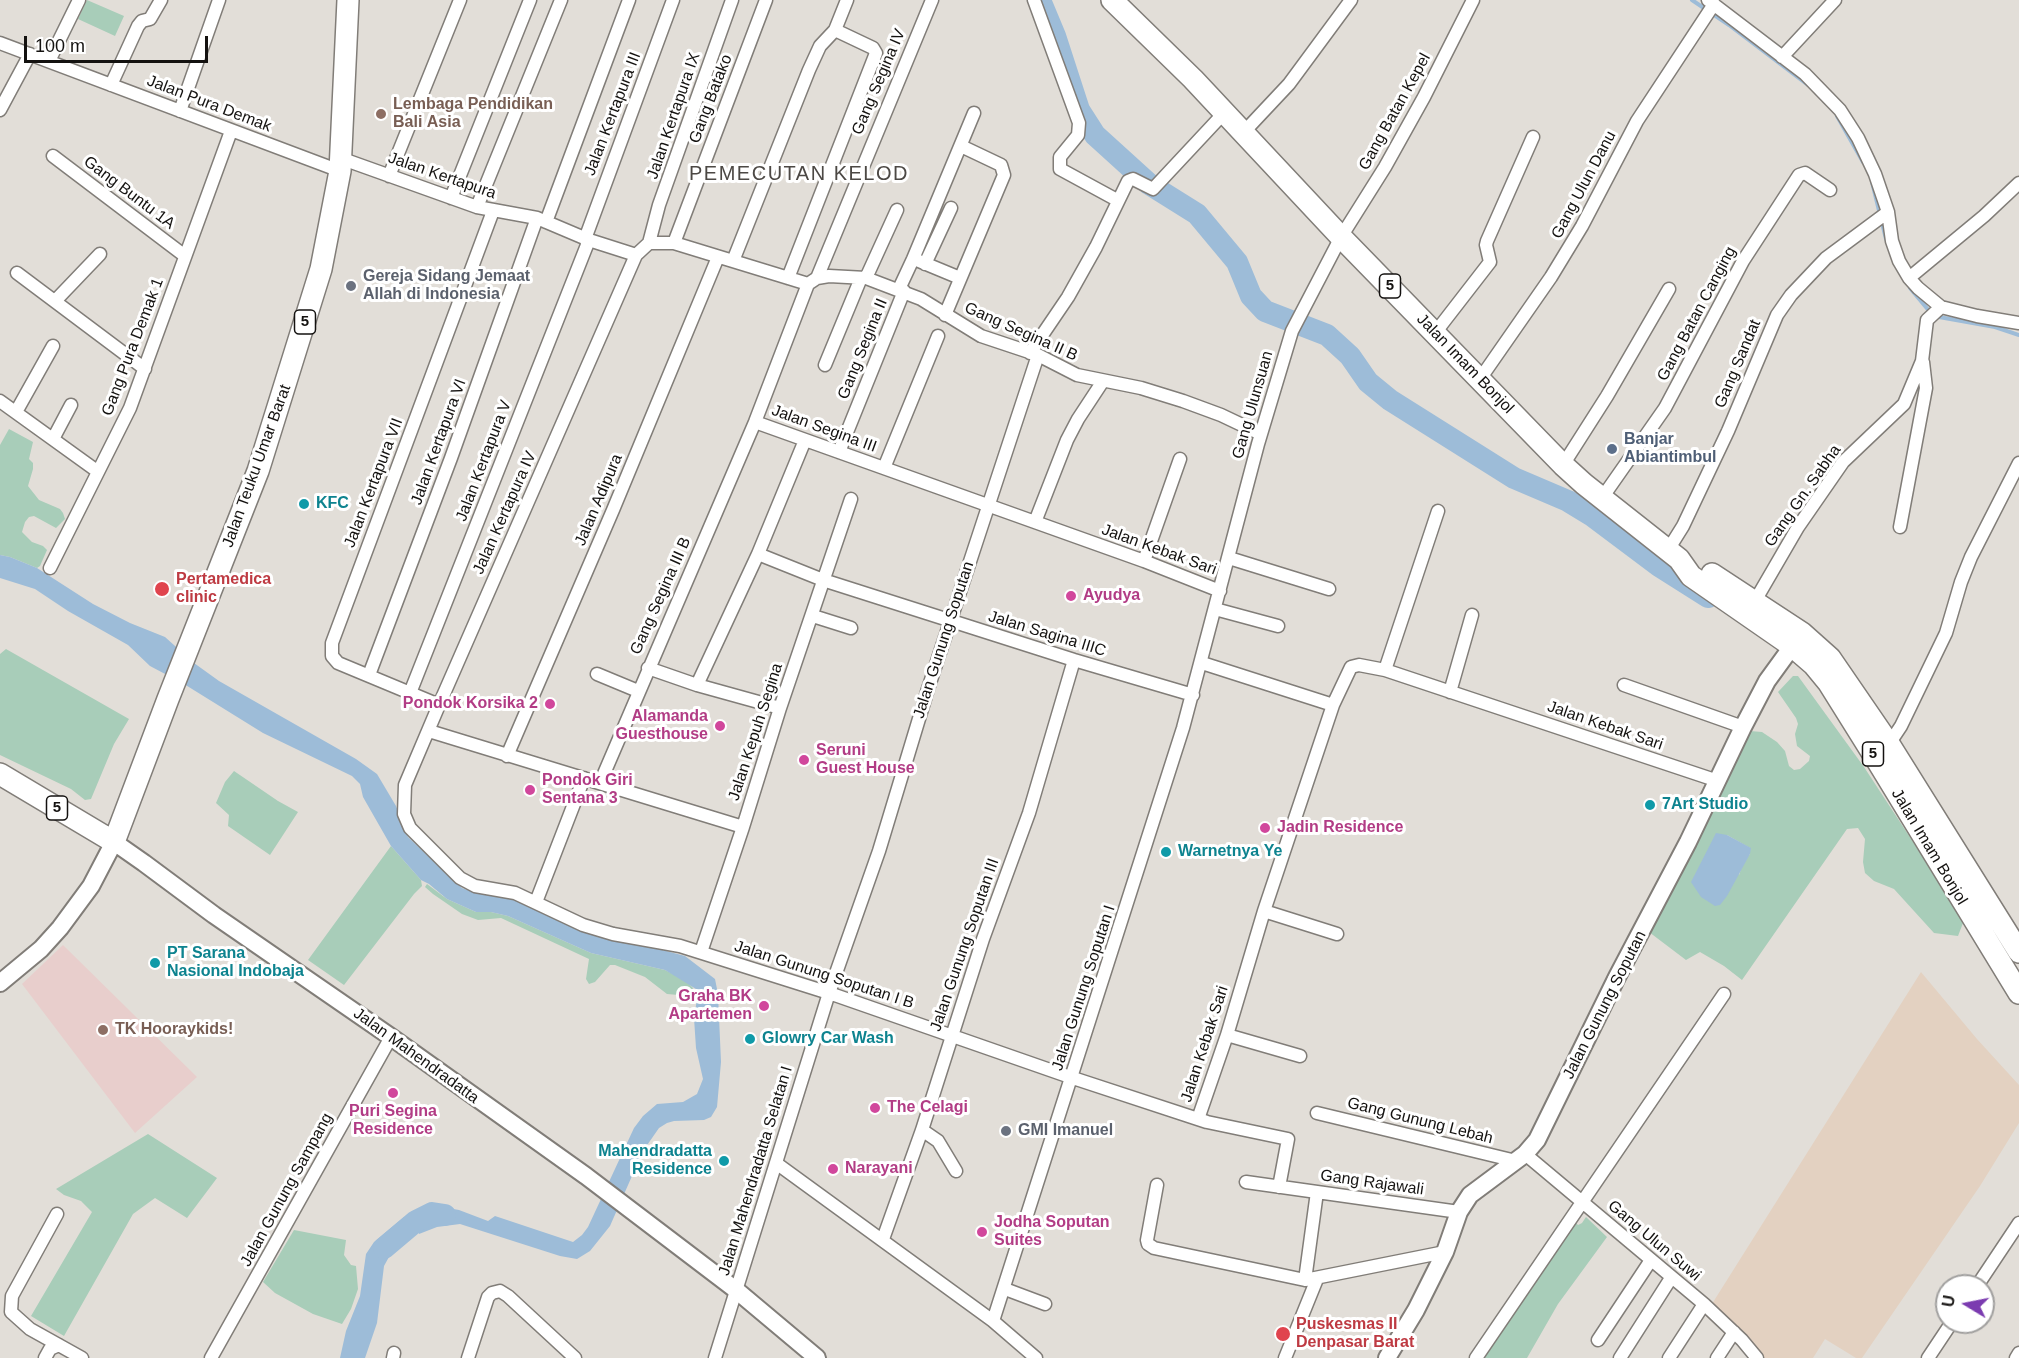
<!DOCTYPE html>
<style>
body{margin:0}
#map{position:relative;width:2019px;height:1358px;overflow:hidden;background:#e2ded8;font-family:Arial,sans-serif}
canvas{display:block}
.north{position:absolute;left:1935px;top:1274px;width:60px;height:60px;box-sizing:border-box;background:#fff;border:2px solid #a1a09f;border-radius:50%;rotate:280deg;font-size:16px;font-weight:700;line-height:24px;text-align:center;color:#141210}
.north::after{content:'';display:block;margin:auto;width:21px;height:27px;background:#7b3bb0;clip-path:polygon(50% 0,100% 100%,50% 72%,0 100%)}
.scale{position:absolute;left:24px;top:36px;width:184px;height:27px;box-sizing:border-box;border:3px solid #141210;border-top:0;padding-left:8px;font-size:18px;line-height:21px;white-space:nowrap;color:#141210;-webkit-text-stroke:4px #fff;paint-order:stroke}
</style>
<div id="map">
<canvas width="2019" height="1358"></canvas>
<div class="north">U</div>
<div class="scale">100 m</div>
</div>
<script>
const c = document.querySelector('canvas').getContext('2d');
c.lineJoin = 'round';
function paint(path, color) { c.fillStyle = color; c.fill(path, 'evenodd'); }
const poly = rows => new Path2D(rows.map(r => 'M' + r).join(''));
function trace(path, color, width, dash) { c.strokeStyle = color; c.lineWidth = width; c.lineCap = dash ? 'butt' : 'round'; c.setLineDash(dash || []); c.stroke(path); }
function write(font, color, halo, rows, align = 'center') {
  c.font = font + ' Arial,sans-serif'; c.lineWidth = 6; c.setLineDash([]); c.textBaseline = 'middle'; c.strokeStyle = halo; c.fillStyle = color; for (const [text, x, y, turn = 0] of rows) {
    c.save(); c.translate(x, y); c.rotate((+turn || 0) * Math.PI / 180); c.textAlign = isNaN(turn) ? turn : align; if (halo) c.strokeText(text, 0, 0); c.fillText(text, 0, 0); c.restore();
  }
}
paint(poly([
 [1921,972,1977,1039,2019,1085,2019,1123,1980,1186,1862,1358,1856,1358,1825,1339,1813,1358,1757,1358,1710,1307]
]), '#e3d1c1');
paint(poly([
 [63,945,197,1077,135,1133,22,984]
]), '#e8cecc');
paint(poly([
 [87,0,124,16,115,36,78,19],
 [9,429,33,442,29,459,33,463,33,469,28,486,39,500,60,509,63,513,65,519,56,528,34,516,29,517,25,522,22,532,32,542,43,546,47,550,40,566,37,568,10,557,0,555,0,445],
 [6,649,129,719,114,744,91,799,85,800,71,789,0,755,0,654],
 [1793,676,1798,676,1864,767,1919,851,1963,923,1958,936,1934,933,1894,889,1874,881,1865,873,1863,862,1865,839,1858,828,1847,829,1742,980,1724,966,1700,952,1686,960,1649,932,1739,746,1750,731,1762,732,1777,742,1785,751,1789,766,1794,770,1800,769,1809,761,1810,756,1797,746,1795,734,1798,724,1796,718,1778,692],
 [1727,835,1750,848,1750,854,1743,863,1739,875],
 [234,771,278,801,298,812,270,855,228,826,229,815,216,803,225,782],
 [391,846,421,880,422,886,414,894,344,985,308,960],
 [427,884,447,899,476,912,491,912,508,916,591,953,665,970,685,980,693,988,690,996,667,994,645,977,615,965,610,965,595,982,589,984,586,979,589,959,501,918,478,920,462,914,433,894,425,887],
 [148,1134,217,1178,187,1218,155,1198,133,1214,64,1336,31,1316,92,1212,81,1201,64,1195,56,1189],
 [1586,1217,1607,1237,1558,1304,1527,1358,1483,1358,1574,1221,1578,1225,1582,1223],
 [294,1230,346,1240,344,1255,351,1265,356,1266,358,1289,351,1309,342,1324,313,1314,275,1293,263,1282]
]), '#a8cdb9');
paint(poly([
 [0,555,10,557,37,568,93,604,130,623,165,637,194,663,219,681,356,759,377,774,396,806,408,837,462,888,475,893,512,897,541,912,584,929,685,956,715,979,718,994,721,1062,717,1107,711,1117,704,1120,674,1121,667,1123,659,1128,643,1151,610,1226,590,1251,577,1259,560,1256,460,1224,437,1227,419,1234,413,1211,431,1206,442,1207,459,1210,488,1221,495,1216,573,1242,582,1235,588,1227,634,1128,643,1116,657,1104,683,1102,697,1094,703,1079,696,1048,694,1018,697,999,696,989,665,970,591,953,508,916,491,912,476,912,447,899,429,884,421,880,391,846,363,797,360,784,352,776,263,733,184,684,150,666,128,645,68,611,35,589,0,578],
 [1716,833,1727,835,1751,848,1750,854,1727,896,1720,905,1715,906,1701,897,1691,882],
 [404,1217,412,1238,395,1246,384,1266,377,1323,365,1358,340,1358,346,1331,360,1296,366,1254,374,1242]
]), '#9dbcd8');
trace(poly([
 [1692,0,1729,25,1808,85],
 [1837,116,1863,162],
 [1872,182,1886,239],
 [1910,288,1930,312,1939,317,1995,327,2019,335]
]), '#9dbcd8', 4);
trace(poly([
 [1040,0,1055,36,1079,110,1095,135,1149,184,1197,214,1237,262,1251,296,1265,311,1327,335,1350,356,1368,382,1390,400,1514,478,1568,501,1591,515,1659,566,1708,597],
 [384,1248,416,1221,432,1213,445,1215]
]), '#9dbcd8', 22);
const street = poly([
 [1034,0,1079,123,1078,135,1060,157,1060,169,1117,200],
 [1708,0,1805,74,1840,110,1858,138,1875,174,1888,212,1892,241,1899,261,1909,278,1918,288,1941,307,1977,316,2019,323],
 [0,43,340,171],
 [1782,57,1835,0],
 [49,61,79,0],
 [111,85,138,26,142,21,150,19,161,0],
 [0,110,30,54],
 [180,111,219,0],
 [1243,133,1289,84,1351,0],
 [53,156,185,256],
 [340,158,477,207,537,218,589,240,636,255],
 [389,176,460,0],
 [451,198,530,0],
 [477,207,561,0],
 [546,222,629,0],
 [585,239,673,0],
 [649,243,659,205,732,0],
 [674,243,766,0],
 [733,261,809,70,820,46,835,30,847,0],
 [919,261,960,278],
 [925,264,951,208],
 [17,273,145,369],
 [788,278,876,53,873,48,835,30],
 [817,278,932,0],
 [866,278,897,210],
 [1909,278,1984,216,2019,183],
 [899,289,913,259,974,113],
 [56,300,100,254],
 [945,315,1004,175,1001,165,961,146],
 [1435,333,1490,262,1486,245,1487,241,1533,137],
 [1030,353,1068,297,1096,247,1128,181,1133,179,1153,189,1224,113],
 [825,365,861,278],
 [1480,379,1551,277,1582,226,1637,121,1714,4],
 [0,401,97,471],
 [16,412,53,346],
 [755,422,1144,561,1220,591],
 [1261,434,1221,415,1183,401,1141,388,1077,375,1038,355,981,336,921,299,866,278,829,276,817,278,808,284,674,243,649,243,636,255,439,705,405,785,404,814,410,828,460,878,475,886,515,893,583,925,613,934,680,946,829,993,1073,1078,1207,1122,1288,1139,1279,1187],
 [53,439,71,405],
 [839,452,904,291],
 [1563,465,1607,396,1669,289],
 [884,468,938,336],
 [1602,498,1665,408,1743,261,1799,175,1805,173,1830,190],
 [1035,522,1067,440,1078,419,1103,381],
 [1900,527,1926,388,1923,362],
 [1668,550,1683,526,1728,431,1777,315,1791,295,1826,258,1888,212],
 [758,554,823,580,1074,660,1193,695],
 [1229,558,1329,589],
 [1144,561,1180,459],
 [50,568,130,408,231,131],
 [1755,601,1798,527,1843,462,1904,404,1922,361,1927,320,1941,307],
 [1215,609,1278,626],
 [813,616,851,628],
 [1202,663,1333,705],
 [648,668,697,685,780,708],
 [1385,670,1438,511],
 [597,674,638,691],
 [369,675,451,458,537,218],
 [697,685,758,554,805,440],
 [1624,685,1743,727],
 [1450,692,1472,615],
 [410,693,589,240],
 [439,705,338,663,332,656,332,643,493,211],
 [429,731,743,827],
 [1889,744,1901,726,1946,633,1961,582,1971,557,2019,463],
 [507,756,613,510,718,257],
 [600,783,755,422,808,284],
 [536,902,584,778],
 [1264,911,1337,934],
 [701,952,743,827,780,708,851,499],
 [1227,1035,1300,1056],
 [1317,1113,1516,1161],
 [1198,1119,1227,1035,1264,911,1333,705,1351,667,1359,665,1385,670,1718,781],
 [922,1130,938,1141,956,1171],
 [1525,1154,1704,1304,1742,1340,1757,1358],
 [776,1163,993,1321,1036,1358],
 [1246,1182,1459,1212],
 [1157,1185,1147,1240,1148,1244,1154,1248,1305,1280,1445,1252],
 [57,1214,12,1296,11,1312,30,1329,82,1358],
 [883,1239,922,1130,983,939,1029,813,1074,660],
 [1305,1280,1317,1192],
 [1977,1286,2019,1223],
 [1005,1289,1045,1304],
 [993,1321,1183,728,1258,444,1292,331,1341,237,1385,167,1424,97,1473,0],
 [1598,1340,1651,1260],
 [45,1358,50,1349,59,1345],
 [211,1358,391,1037],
 [393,1358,394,1353],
 [468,1358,488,1297,492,1293,500,1291,508,1296,575,1358],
 [715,1358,829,993,879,851,928,689,1038,355],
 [1285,1358,1317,1279],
 [1476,1358,1724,994],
 [1620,1358,1671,1278],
 [1669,1358,1704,1304],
 [1717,1358,1734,1332],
 [1928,1358,1952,1322],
 [2016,1358,2019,1353]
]);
const secondary = poly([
 [0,983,41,949,60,928,91,886,114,842,144,863,214,915,391,1037,586,1176,736,1290,817,1358],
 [1387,1358,1416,1310,1445,1252,1459,1212,1470,1195,1525,1154,1537,1140,1617,977,1688,842,1743,727,1767,681,1799,637]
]);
const highway = poly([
 [1112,0,1193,79,1341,237,1563,465,1584,484,1679,559,1691,576,1792,646,1814,665,1828,682,1878,762,2019,993],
 [1712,574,1802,633,1830,658,1889,744,2019,952],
 [0,774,114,842,168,699,258,471,321,269,340,171,348,0]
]);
trace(street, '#817d78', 15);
trace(secondary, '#817d78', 20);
trace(highway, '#817d78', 24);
trace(street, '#fff', 12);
trace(secondary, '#fff', 16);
trace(highway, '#fff', 21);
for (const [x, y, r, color] of [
 [381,114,6,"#8d6e63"],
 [351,286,6,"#6b7280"],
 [1612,449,6,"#5c6f8a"],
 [304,504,6,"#0f9aa8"],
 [162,589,8,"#e0444e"],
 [1071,596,6,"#d1479c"],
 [550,704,6,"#d1479c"],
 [720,726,6,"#d1479c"],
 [804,760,6,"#d1479c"],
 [530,790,6,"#d1479c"],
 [1650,805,6,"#0f9aa8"],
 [1265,828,6,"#d1479c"],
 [1166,852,6,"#0f9aa8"],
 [155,963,6,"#0f9aa8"],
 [764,1006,6,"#d1479c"],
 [103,1030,6,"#8d6e63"],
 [750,1039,6,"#0f9aa8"],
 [393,1093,6,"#d1479c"],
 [875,1108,6,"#d1479c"],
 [1006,1131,6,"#6b7280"],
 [724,1161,6,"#0f9aa8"],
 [833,1169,6,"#d1479c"],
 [982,1232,6,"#d1479c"],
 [1283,1334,8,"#e0444e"]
]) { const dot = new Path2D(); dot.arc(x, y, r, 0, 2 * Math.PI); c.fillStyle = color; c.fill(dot); trace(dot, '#fff', 2); }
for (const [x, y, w] of [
 [1390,286,21],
 [305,322,21],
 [1873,754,21],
 [57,808,21]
]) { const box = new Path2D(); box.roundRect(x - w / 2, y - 12, w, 24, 4.5); c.fillStyle = '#fff'; c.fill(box); trace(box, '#141210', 1.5); }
write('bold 15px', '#141210', null, [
 ["5",1390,286],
 ["5",305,322],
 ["5",1873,754],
 ["5",57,808]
]);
write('16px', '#141210', '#fff', [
 ["Gang Segina IV",879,82,-67],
 ["Gang Batako",711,99,-69],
 ["Jalan Pura Demak",209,104,21],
 ["Gang Batan Kepel",1395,112,-61],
 ["Jalan Kertapura III",613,114,-69],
 ["Jalan Kertapura IX",674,116,-71],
 ["Jalan Kertapura",442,176,19],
 ["Gang Ulun Danu",1584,185,-62],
 ["Gang Buntu 1A",129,193,37],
 ["Gang Batan Canging",1697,314,-62],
 ["Gang Segina II B",1021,332,24],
 ["Gang Pura Demak 1",133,347,-69],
 ["Gang Segina II",863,349,-68],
 ["Jalan Imam Bonjol",1465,364,46],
 ["Gang Sandat",1738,364,-67],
 ["Gang Ulunsuan",1253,405,-74],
 ["Jalan Segina III",824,429,20],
 ["Jalan Kertapura VI",439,442,-70],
 ["Jalan Kertapura V",484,461,-69],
 ["Jalan Teuku Umar Barat",257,466,-70],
 ["Jalan Kertapura VII",374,483,-69],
 ["Gang Gn. Sabha",1803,496,-55],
 ["Jalan Adipura",599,500,-67],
 ["Jalan Kertapura IV",505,513,-66],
 ["Jalan Kebak Sari",1159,550,20],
 ["Gang Segina III B",661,596,-66],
 ["Jalan Sagina IIIC",1047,634,17],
 ["Jalan Gunung Soputan",944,640,-72],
 ["Jalan Kebak Sari",1605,726,19],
 ["Jalan Kepuh Segina",756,732,-72],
 ["Jalan Imam Bonjol",1929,847,59],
 ["Jalan Gunung Soputan III",965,945,-71],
 ["Jalan Gunung Soputan I B",824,975,18],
 ["Jalan Gunung Soputan I",1084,988,-72],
 ["Jalan Gunung Soputan",1605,1005,-63],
 ["Jalan Kebak Sari",1205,1044,-72],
 ["Jalan Mahendradatta",416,1056,36],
 ["Gang Gunung Lebah",1420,1121,14],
 ["Jalan Mahendradatta Selatan I",756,1171,-73],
 ["Gang Rajawali",1372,1183,8],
 ["Jalan Gunung Sampang",287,1190,-61],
 ["Gang Ulun Suwi",1654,1241,40]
]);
write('bold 16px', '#785e54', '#fff', [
 ["Lembaga Pendidikan",393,105],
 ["Bali Asia",393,123],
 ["TK Hooraykids!",115,1030]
], 'left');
write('bold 16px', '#5b616d', '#fff', [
 ["Gereja Sidang Jemaat",363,277],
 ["Allah di Indonesia",363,295],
 ["GMI Imanuel",1018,1131]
], 'left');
write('bold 16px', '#4e5e75', '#fff', [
 ["Banjar",1624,440],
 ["Abiantimbul",1624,458]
], 'left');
write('bold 16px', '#0d838f', '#fff', [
 ["KFC",316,504],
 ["7Art Studio",1662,805],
 ["Warnetnya Ye",1178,852],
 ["PT Sarana",167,954],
 ["Nasional Indobaja",167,972],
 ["Glowry Car Wash",762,1039],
 ["Mahendradatta",712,1152,"right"],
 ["Residence",712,1170,"right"]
], 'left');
write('bold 16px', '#be3a42', '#fff', [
 ["Pertamedica",176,580],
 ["clinic",176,598],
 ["Puskesmas II",1296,1325],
 ["Denpasar Barat",1296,1343]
], 'left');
write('bold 16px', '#b23c85', '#fff', [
 ["Ayudya",1083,596],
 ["Pondok Korsika 2",538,704,"right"],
 ["Alamanda",708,717,"right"],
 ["Guesthouse",708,735,"right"],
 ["Seruni",816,751],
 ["Guest House",816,769],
 ["Pondok Giri",542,781],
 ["Sentana 3",542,799],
 ["Jadin Residence",1277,828],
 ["Graha BK",752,997,"right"],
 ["Apartemen",752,1015,"right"],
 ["The Celagi",887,1108],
 ["Puri Segina",393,1112,"center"],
 ["Residence",393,1130,"center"],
 ["Narayani",845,1169],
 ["Jodha Soputan",994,1223],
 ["Suites",994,1241]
], 'left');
c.letterSpacing = '1.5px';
write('20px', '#4c4844', '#fff', [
 ["PEMECUTAN KELOD",799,174]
]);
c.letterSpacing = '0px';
</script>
